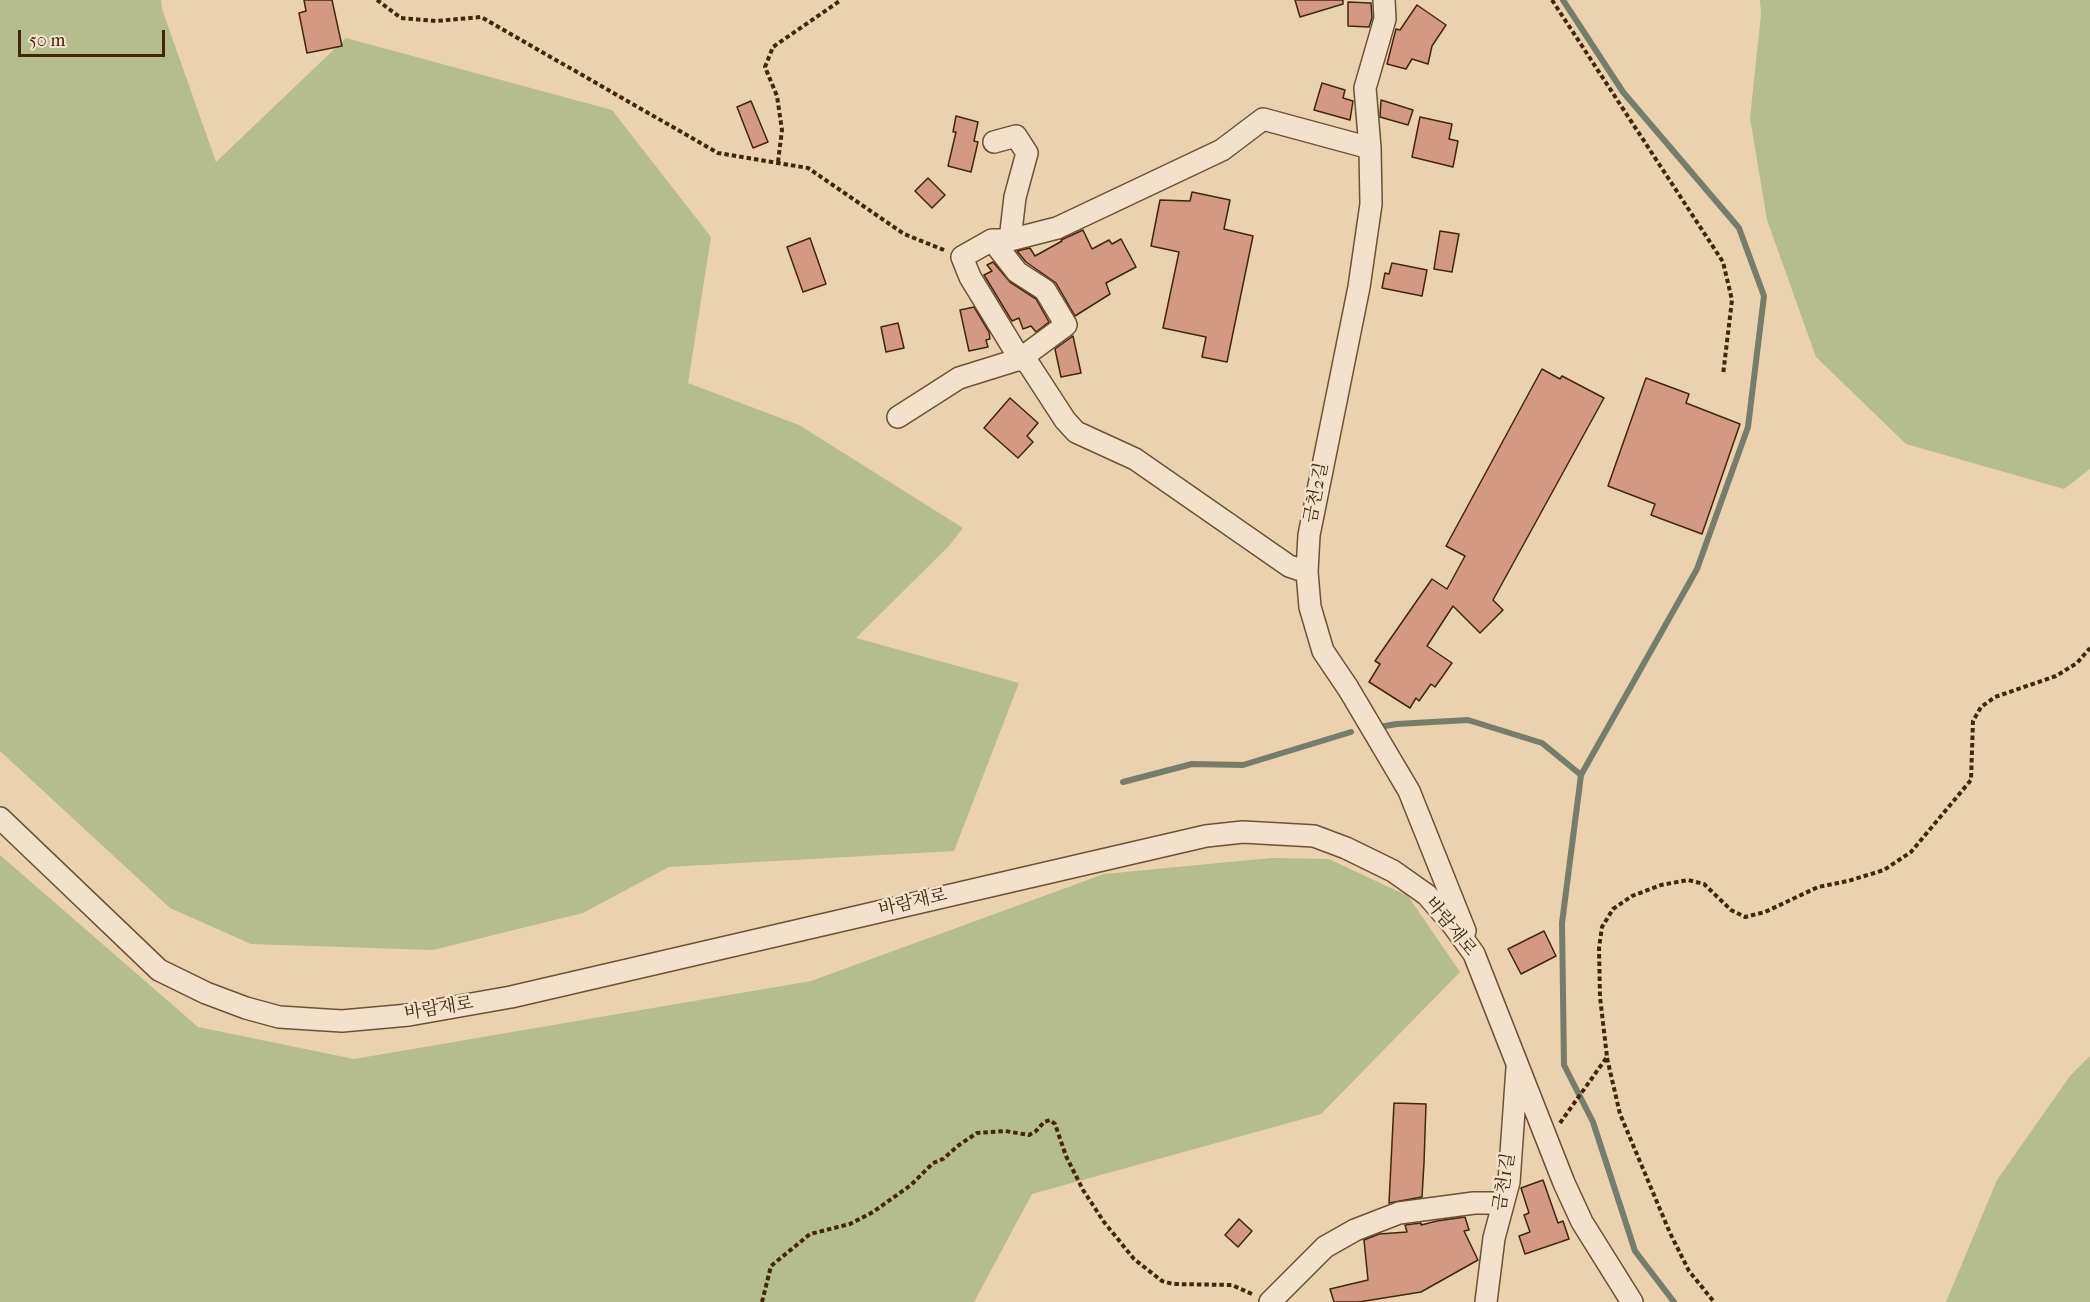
<!DOCTYPE html>
<meta charset="utf-8">
<style>
body{margin:0}
#map{position:relative;width:2090px;height:1302px;overflow:hidden;background:#ebd2af;font-family:"IM FELL French Canon",serif}
canvas{display:block}
.scale{position:absolute;left:18px;top:30px;width:147px;height:27px;box-sizing:border-box;border:3px solid #43260a;border-top:0;padding-left:8px;font-size:18px;line-height:21px;white-space:nowrap;color:#43260a;-webkit-text-stroke:4px #f2e2cb;paint-order:stroke}
</style>
<div id="map">
<canvas width="2090" height="1302"></canvas>
<div class="scale">50 m</div>
</div>
<script>
const c = document.querySelector('canvas').getContext('2d');
c.lineJoin = 'round';
function paint(path, color) { c.fillStyle = color; c.fill(path, 'evenodd'); }
const poly = rows => new Path2D(rows.map(r => 'M' + r).join(''));
function trace(path, color, width, dash) { c.strokeStyle = color; c.lineWidth = width; c.lineCap = dash ? 'butt' : 'round'; c.setLineDash(dash || []); c.stroke(path); }
function write(font, color, halo, rows, align = 'center') {
  c.font = font + ' "IM FELL French Canon","Noto Serif KR",serif'; c.lineWidth = 5; c.setLineDash([]); c.textBaseline = 'middle'; c.strokeStyle = halo; c.fillStyle = color; for (const [text, x, y, turn = 0] of rows) {
    c.save(); c.translate(x, y); c.rotate((+turn || 0) * Math.PI / 180); c.textAlign = isNaN(turn) ? turn : align; if (halo) c.strokeText(text, 0, 0); c.fillText(text, 0, 0); c.restore();
  }
}
paint(poly([
 [0,0,161,0,162,9,216,162,346,38,612,110,711,237,688,383,799,425,963,528,949,546,856,638,1019,683,954,851,669,867,583,913,433,950,251,944,170,908,0,751],
 [1760,0,2090,0,2090,469,2064,489,1906,444,1816,357,1767,220,1750,118,1761,14],
 [0,855,198,1027,354,1059,811,981,1104,874,1271,858,1329,859,1408,896,1460,972,1321,1114,1032,1194,974,1302,0,1302],
 [2090,1056,2090,1302,1946,1302,1997,1180,2070,1076]
]), '#b5bd8c');
trace(poly([
 [1563,0,1623,92,1739,228,1764,296,1748,427,1697,569,1581,775,1562,923,1564,1065,1593,1122,1635,1251,1674,1302],
 [1379,727,1397,724,1468,720,1542,743,1581,775],
 [1123,782,1192,764,1243,765,1351,732]
]), '#767e69', 6);
const building = poly([
 [304,0,332,0,342,46,307,53,299,13,306,11,304,0],
 [1295,0,1343,0,1343,4,1300,17,1295,0],
 [1348,2,1371,3,1372,18,1369,27,1348,26,1348,2],
 [1417,5,1446,25,1432,46,1428,64,1412,59,1406,69,1387,64,1396,29,1400,30,1417,5],
 [1322,83,1345,90,1343,98,1353,101,1350,120,1314,110,1322,83],
 [1381,100,1413,110,1408,125,1380,117,1381,100],
 [751,101,768,142,753,148,737,107,751,101],
 [956,116,978,122,974,141,978,142,971,172,948,166,956,132,953,132,956,116],
 [1420,117,1452,124,1449,139,1458,141,1453,167,1412,157,1420,117],
 [928,178,945,195,932,208,915,191,928,178],
 [1192,192,1230,200,1224,229,1253,236,1227,362,1202,357,1206,337,1163,328,1179,252,1151,246,1160,200,1190,201,1192,192],
 [1083,230,1092,249,1109,240,1112,244,1121,239,1136,267,1106,283,1110,294,1075,316,1056,283,1026,262,1017,251,1030,248,1035,256,1062,241,1061,240,1083,230],
 [1440,231,1459,234,1452,272,1434,269,1440,231],
 [810,238,826,284,803,292,787,247,810,238],
 [993,262,1010,282,1036,299,1049,322,1036,332,1031,326,1023,329,1019,318,1012,321,984,275,992,271,987,265,993,262],
 [1392,263,1427,270,1422,296,1382,288,1385,273,1389,274,1392,263],
 [974,307,989,332,990,339,986,340,988,347,969,351,960,310,974,307],
 [898,323,904,348,886,352,881,327,898,323],
 [1073,336,1081,373,1061,377,1055,349,1073,336],
 [1542,369,1560,379,1562,376,1604,398,1493,600,1503,610,1480,633,1453,606,1427,646,1452,663,1435,687,1431,684,1419,701,1416,698,1410,708,1369,682,1380,664,1375,661,1432,579,1447,589,1465,556,1446,546,1542,369],
 [1646,378,1689,394,1686,403,1740,424,1702,534,1651,515,1655,504,1608,486,1646,378],
 [1010,398,1038,423,1027,436,1033,442,1018,458,984,428,1010,398],
 [1544,931,1556,956,1521,974,1508,949,1544,931],
 [1394,1103,1426,1104,1424,1163,1422,1197,1389,1203,1394,1103],
 [1543,1180,1558,1223,1563,1221,1569,1239,1525,1254,1519,1236,1530,1232,1524,1215,1529,1213,1521,1188,1543,1180],
 [1465,1217,1469,1230,1464,1231,1478,1260,1421,1292,1359,1302,1334,1302,1330,1289,1368,1280,1364,1240,1379,1234,1407,1232,1405,1225,1421,1223,1421,1225,1437,1221,1465,1217],
 [1239,1219,1252,1231,1238,1247,1225,1235,1239,1219]
]);
paint(building, '#d49985');
trace(building, '#43260a', 1.5);
const minor = poly([
 [1384,0,1385,19,1365,88,1370,148,1371,204,1359,287,1309,535,1307,572,1310,607,1323,651,1348,688,1409,791,1465,931],
 [994,142,1016,136,1027,153,1015,197,1010,240],
 [898,417,959,378,1020,359,1066,325,1045,290,1017,272,992,240],
 [1307,572,1289,566,1135,459,1076,432,1065,420,1028,363,1020,359,970,277,962,257,992,240,1010,240,1057,228,1222,150,1263,119,1370,148],
 [0,818,159,970,206,993,246,1008,279,1017,342,1021,409,1015,511,997,1206,836,1243,832,1314,836,1346,848,1393,871,1427,895,1453,925,1474,954,1564,1183,1582,1222,1632,1302],
 [1270,1302,1325,1247,1355,1230,1399,1213,1474,1203,1503,1203],
 [1486,1302,1494,1238,1509,1182,1517,1068]
]);
trace(minor, '#6d5133', 24);
trace(poly([
 [377,0,401,18,436,21,481,17,718,153,808,168,904,234,944,250],
 [1552,0,1723,262,1732,300,1723,375],
 [778,162,782,130,777,96,765,67,773,47,841,0],
 [1607,1058,1620,1114,1670,1233,1689,1271,1714,1302],
 [1560,1123,1607,1057,1600,997,1599,948,1602,927,1613,909,1632,896,1661,885,1688,880,1704,884,1731,910,1745,917,1765,912,1818,887,1848,881,1884,870,1911,852,1971,780,1973,721,1981,707,1995,697,2056,676,2077,663,2090,648],
 [762,1302,771,1266,810,1234,850,1224,873,1212,911,1185,933,1163,943,1159,959,1145,977,1133,1005,1131,1029,1135,1036,1131,1044,1122,1050,1120,1055,1124,1066,1156,1083,1190,1104,1222,1134,1259,1162,1281,1173,1284,1232,1285,1254,1295]
]), '#43260a', 4, [4.5, 3]);
trace(minor, '#f2e2cb', 21);
write('18px', '#43260a', '#f2e2cb', [
 ["금천2길",1317,493,-79],
 ["바람재로",913,903,-13],
 ["바람재로",1450,927,51],
 ["바람재로",439,1009,-9],
 ["금천1길",1505,1182,-81]
]);
</script>
